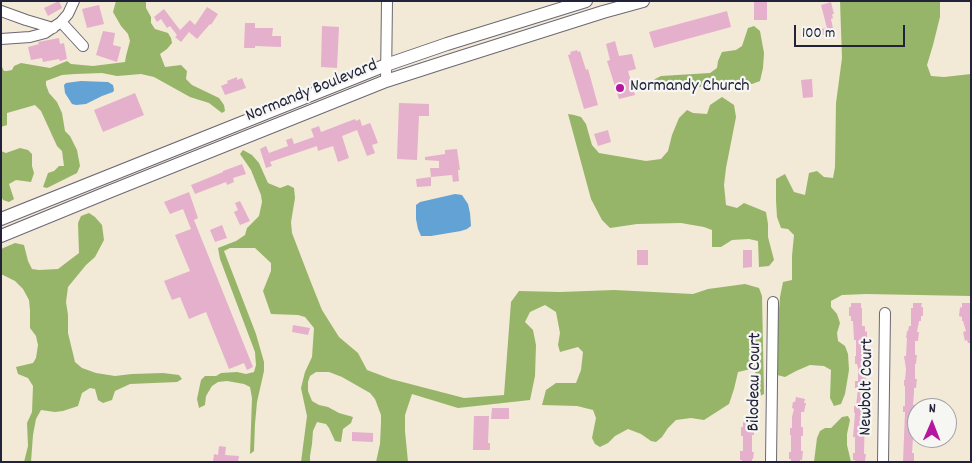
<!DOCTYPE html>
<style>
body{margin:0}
#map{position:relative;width:972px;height:463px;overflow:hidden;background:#f3e9d7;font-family:Dekko,sans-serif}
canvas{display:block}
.frame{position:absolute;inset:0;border:2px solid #22223b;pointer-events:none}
.north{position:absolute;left:907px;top:398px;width:50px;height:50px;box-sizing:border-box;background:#f6f6f2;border:1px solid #a1a1a9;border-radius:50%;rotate:1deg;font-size:14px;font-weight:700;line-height:20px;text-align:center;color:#22223b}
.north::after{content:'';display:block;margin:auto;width:18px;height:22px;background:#b5179e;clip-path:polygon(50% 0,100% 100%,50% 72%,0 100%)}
.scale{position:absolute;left:794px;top:25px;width:111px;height:22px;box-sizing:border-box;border:2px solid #22223b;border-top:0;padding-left:6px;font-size:15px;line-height:18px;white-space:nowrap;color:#22223b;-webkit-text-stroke:4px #f6f6f2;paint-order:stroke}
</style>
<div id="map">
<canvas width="972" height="463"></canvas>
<div class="frame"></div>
<div class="north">N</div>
<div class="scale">100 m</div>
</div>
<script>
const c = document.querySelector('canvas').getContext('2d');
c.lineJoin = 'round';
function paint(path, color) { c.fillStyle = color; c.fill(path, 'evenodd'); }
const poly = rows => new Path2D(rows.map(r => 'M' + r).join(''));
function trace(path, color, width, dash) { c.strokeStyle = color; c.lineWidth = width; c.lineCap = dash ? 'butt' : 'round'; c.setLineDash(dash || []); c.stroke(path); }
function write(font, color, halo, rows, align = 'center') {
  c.font = font + ' Dekko,sans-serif'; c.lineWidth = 4.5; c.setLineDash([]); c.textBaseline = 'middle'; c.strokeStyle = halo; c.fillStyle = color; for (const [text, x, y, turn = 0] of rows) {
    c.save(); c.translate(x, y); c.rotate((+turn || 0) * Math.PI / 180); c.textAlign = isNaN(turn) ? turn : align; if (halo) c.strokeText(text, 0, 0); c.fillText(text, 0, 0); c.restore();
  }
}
paint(poly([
 [116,1,146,1,146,8,151,17,151,23,155,29,168,33,171,38,172,43,167,49,160,54,165,67,181,65,187,71,186,79,192,85,219,98,224,105,225,111,222,113,209,103,190,97,154,77,141,74,117,76,102,73,75,74,62,75,46,81,46,85,49,93,57,102,62,113,65,131,70,136,77,150,80,166,77,173,47,188,43,187,48,173,54,171,59,166,64,166,62,151,57,146,41,111,35,105,7,113,7,125,1,127,1,65,4,71,7,71,12,70,14,66,21,63,50,68,67,61,71,64,93,66,125,62,126,56,130,41,128,34,121,26,113,12],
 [840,1,940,1,940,17,933,45,927,65,931,76,944,77,971,74,971,296,866,294,842,295,831,301,831,307,837,314,840,323,837,333,838,341,845,346,848,354,849,370,845,394,841,404,834,406,830,398,831,370,824,366,810,365,796,371,785,377,777,375,778,321,780,297,783,282,792,280,792,256,794,235,788,229,781,228,777,217,776,201,776,179,785,174,794,192,805,195,809,173,817,171,824,177,833,178,835,167,836,103,842,58],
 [754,26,760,31,764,53,763,68,760,81,752,84,740,82,722,83,704,87,655,85,653,81,655,79,661,76,710,73,717,68,718,61,722,52,736,50,742,46,748,28],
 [722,97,734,105,736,117,726,168,724,185,726,205,737,208,744,203,766,212,768,224,768,237,774,260,769,266,759,267,758,241,749,239,732,240,721,247,712,247,712,230,704,227,681,223,637,224,610,228,602,220,591,199,568,114,574,115,581,117,586,124,592,145,599,153,646,161,661,159,668,151,672,135,679,118,687,110,693,113,707,114,710,105],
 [20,148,28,150,32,154,32,166,34,173,31,182,16,180,9,184,14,199,9,202,3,200,1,196,1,151,6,153],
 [243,150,252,155,259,163,268,183,280,188,288,185,294,188,295,198,291,222,292,233,310,280,322,310,339,337,358,353,367,370,391,379,464,398,504,395,511,302,519,291,560,292,614,290,693,294,708,289,745,284,759,288,762,296,764,394,760,396,756,382,755,368,738,372,734,389,729,404,704,420,691,418,676,420,668,428,662,437,656,442,651,441,641,434,628,429,615,436,608,443,600,447,595,444,592,438,596,418,593,410,577,406,542,405,546,390,556,383,576,383,581,370,583,352,578,347,560,352,558,345,560,333,556,312,545,305,530,312,525,322,533,330,536,345,535,376,530,400,458,408,412,394,405,415,405,431,408,462,376,462,380,444,381,423,381,415,375,399,370,393,342,377,329,372,316,372,310,376,308,382,308,391,312,401,319,405,328,407,339,413,353,417,351,423,343,429,341,442,335,441,329,428,326,424,317,422,313,431,312,444,310,456,310,462,301,462,307,416,301,388,305,372,312,357,314,328,305,317,298,315,271,314,263,291,271,271,271,263,255,248,230,248,224,251,256,334,264,362,264,371,257,402,255,424,254,451,250,454,252,398,250,387,244,384,227,381,218,382,212,386,206,396,205,405,199,408,197,399,201,380,205,376,216,376,221,373,237,372,246,374,254,372,256,365,255,352,220,259,218,248,236,241,245,235,247,228,259,216,262,202,261,195,251,170,240,154],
 [89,213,95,217,102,225,104,240,95,257,86,265,68,287,66,302,68,315,68,333,75,362,82,368,96,373,115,376,132,374,163,373,179,375,182,379,177,382,130,384,115,391,112,400,103,403,98,400,95,389,90,388,82,393,78,406,63,411,55,412,41,410,36,419,33,435,31,462,24,462,28,446,27,423,32,412,33,386,28,378,18,374,16,367,33,363,36,358,38,345,36,336,30,328,30,310,29,300,23,289,15,281,1,274,1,249,15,243,24,245,28,261,32,269,39,270,58,269,79,253,78,223,81,216],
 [848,416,850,420,847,434,847,445,851,462,814,462,817,438,820,431,825,428,831,428,842,417]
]), '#96b568');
paint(poly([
 [81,81,108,82,113,85,114,90,113,92,102,96,86,104,76,105,72,104,65,93,64,85,66,83],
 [455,194,462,195,468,204,470,213,471,226,467,229,461,231,431,236,421,236,418,229,416,219,416,205,420,202]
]), '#63a2d5');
paint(poly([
 [59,1,62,8,48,16,44,8],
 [754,2,767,2,767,20,754,20],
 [831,2,834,14,832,14,833,18,831,19,834,33,822,35,821,29,827,28,821,5],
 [99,5,104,24,87,28,82,9],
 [207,7,218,14,211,25,210,24,197,39,189,32,181,42,175,37,177,35,170,26,167,28,161,19,157,22,154,17,164,9,180,30,190,20,195,25],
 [727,11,731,27,654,48,649,32],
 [245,23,255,23,255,28,273,28,272,36,281,36,281,47,255,46,255,48,244,48],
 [322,26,339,27,337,68,321,67],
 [103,31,115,33,113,45,121,47,117,62,96,55],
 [59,38,60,44,64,43,67,59,60,61,59,59,43,62,42,58,31,60,28,47,39,44,38,42],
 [615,41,619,56,632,54,636,69,628,71,635,95,619,99,607,61,610,60,606,44],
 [577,50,578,52,580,51,586,70,588,69,598,105,584,109,568,55,571,54,570,52],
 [237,77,237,80,242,78,246,88,225,95,221,86,228,83,227,81],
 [812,79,813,97,803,98,801,80],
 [135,93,144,115,103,132,94,110],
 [399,103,429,104,429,116,419,116,417,160,397,159],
 [355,119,356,121,360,119,362,126,370,123,371,125,378,143,372,145,375,153,367,156,357,130,342,136,349,158,338,162,333,146,318,151,317,146,270,162,272,166,266,168,260,149,266,146,269,153,288,146,286,140,292,138,294,144,314,137,311,129,319,126,321,132],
 [608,130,611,142,598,146,594,134],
 [457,149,460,170,458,170,459,181,453,182,452,175,431,177,430,168,439,168,439,161,425,160,425,157,445,154,445,150],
 [242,164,246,174,233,178,234,182,227,185,226,182,195,194,191,185,223,172,223,171],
 [431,177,431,186,417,187,416,179],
 [189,192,198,218,194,220,253,367,247,370,244,363,229,369,206,312,189,319,180,297,172,300,164,281,190,271,175,235,191,229,183,209,170,214,164,202],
 [240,201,250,221,240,225,234,212,238,210,235,203],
 [222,225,227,238,215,242,210,230],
 [637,250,648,250,648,265,637,265],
 [743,250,752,250,752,267,743,268],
 [851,303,861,303,861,308,862,308,862,326,865,326,865,332,867,331,867,338,865,338,866,356,868,356,868,363,866,363,866,380,868,380,867,387,866,387,866,406,867,406,867,412,865,412,864,454,866,454,865,461,864,461,864,462,855,462,855,460,853,460,853,453,855,453,855,437,853,437,855,413,854,413,854,406,856,406,858,388,855,388,855,381,858,381,858,368,857,364,855,364,855,356,856,356,856,340,854,340,853,321,851,321,851,316,849,316,849,307,851,307],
 [913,303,922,303,921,307,923,307,923,316,921,316,921,321,919,321,917,332,919,332,918,341,915,341,915,355,917,355,916,364,915,364,915,379,917,379,916,388,914,388,914,393,913,405,915,405,915,413,913,413,913,429,915,429,915,438,913,438,912,453,914,453,914,462,903,462,905,412,903,412,903,406,905,406,905,386,904,386,904,380,905,380,906,369,904,356,906,356,907,338,906,338,907,331,908,331,909,326,911,326,911,308,913,308],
 [962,303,971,303,971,343,968,343,967,340,965,341,963,332,966,331,963,321,962,321,962,317,959,316,960,307,962,308],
 [293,325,310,328,308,335,292,332],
 [796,397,805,399,804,403,806,403,804,412,801,412,801,427,803,427,803,436,801,436,801,451,803,451,802,460,800,460,800,462,791,462,791,459,789,459,789,452,791,452,791,435,790,435,790,428,792,428,792,417,794,409,792,408,793,402,795,402],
 [492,408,509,408,509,419,491,419],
 [474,416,489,416,488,443,490,443,490,450,473,450],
 [743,422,752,422,752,428,754,428,754,435,752,435,752,452,754,452,753,459,752,459,752,462,742,462,742,460,740,460,740,451,743,451,743,436,741,436,741,427,743,427],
 [352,432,373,433,373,442,352,441],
 [219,446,226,447,225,455,239,456,238,462,213,462,214,454,218,455]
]), '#e5b0cb');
const minor = poly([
 [1,11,26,20,53,28],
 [61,22,83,46],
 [1,39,30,37,45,33,61,22,68,14,74,1],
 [386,81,387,1],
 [771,462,773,302],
 [883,462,885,313]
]);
const major = poly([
 [1,219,386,65,447,44,586,1],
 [1,236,111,191,386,81,445,62,603,12,643,1]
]);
trace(minor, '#6b6872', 12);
trace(major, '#6b6872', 14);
trace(minor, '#fff', 10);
trace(major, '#fff', 12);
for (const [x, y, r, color] of [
 [620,88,5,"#b5179e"]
]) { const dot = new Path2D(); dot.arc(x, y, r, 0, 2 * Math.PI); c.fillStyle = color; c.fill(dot); trace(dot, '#f6f6f2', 2); }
write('18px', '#22223b', '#f6f6f2', [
 ["Normandy Church",630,88]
], 'left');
write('18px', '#22223b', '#f6f6f2', [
 ["Normandy Boulevard",312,92,-22],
 ["Bilodeau Court",756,382,-89],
 ["Newbolt Court",868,387,-89]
]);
</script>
